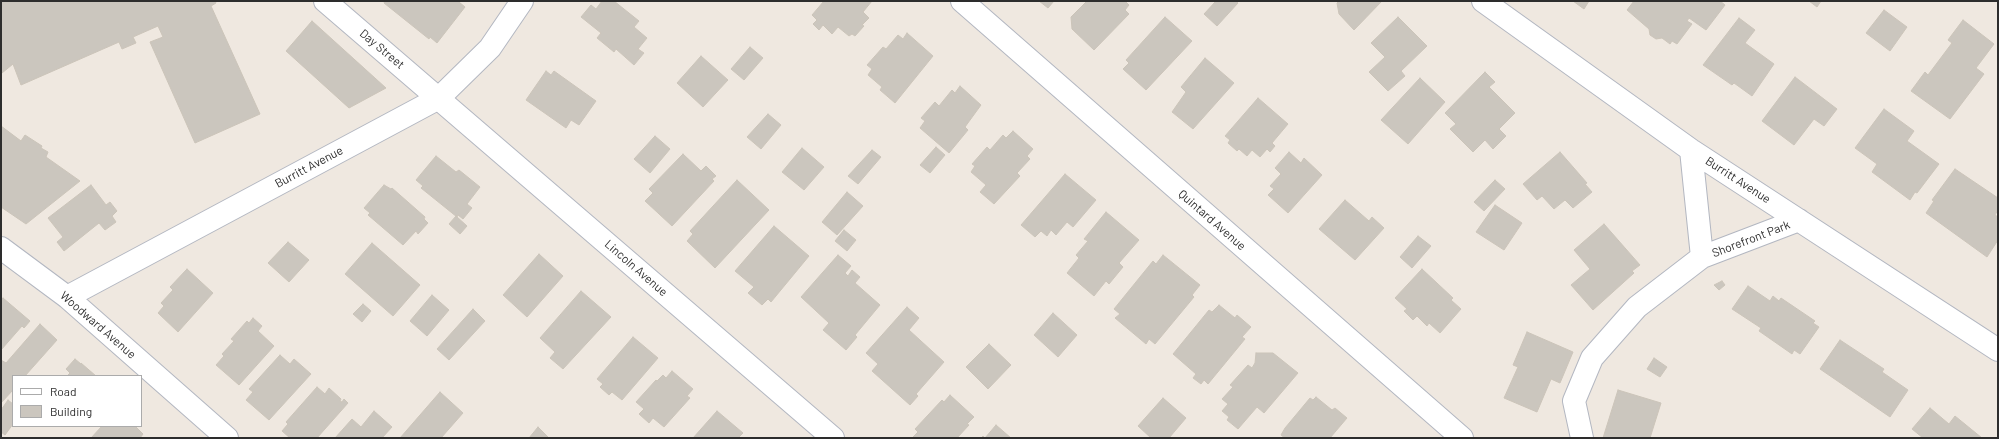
<!DOCTYPE html>
<style>
body{margin:0}
#map{position:relative;width:1999px;height:439px;overflow:hidden;background:#efe8e0;font-family:Barlow,sans-serif}
canvas{display:block}
.frame{position:absolute;inset:0;border:2px solid #2d2d2d;pointer-events:none}
.legend{position:absolute;left:12px;top:375px;width:130px;height:52px;box-sizing:border-box;background:#fff;border:1px solid #ababab;margin:0;padding:5px 7px;list-style:none;font-size:12px;color:#2d2d2d}
.legend li{display:flex;align-items:center;gap:8px;height:20px}
.legend b{width:20px;border:1px solid #ababab}
</style>
<div id="map">
<canvas width="1999" height="439"></canvas>
<div class="frame"></div>
<ul class="legend">
<li><b style="height:5px;background:#fff"></b>Road</li>
<li><b style="height:11px;background:#cbc6be"></b>Building</li>
</ul>
</div>
<script>
const c = document.querySelector('canvas').getContext('2d');
c.lineJoin = 'round';
function paint(path, color) { c.fillStyle = color; c.fill(path, 'evenodd'); }
const poly = rows => new Path2D(rows.map(r => 'M' + r).join(''));
function trace(path, color, width, dash) { c.strokeStyle = color; c.lineWidth = width; c.lineCap = dash ? 'butt' : 'round'; c.setLineDash(dash || []); c.stroke(path); }
function write(font, color, halo, rows, align = 'center') {
  c.font = font + ' Barlow,sans-serif'; c.lineWidth = 3; c.setLineDash([]); c.textBaseline = 'middle'; c.strokeStyle = halo; c.fillStyle = color; for (const [text, x, y, turn = 0] of rows) {
    c.save(); c.translate(x, y); c.rotate((+turn || 0) * Math.PI / 180); c.textAlign = isNaN(turn) ? turn : align; if (halo) c.strokeText(text, 0, 0); c.fillText(text, 0, 0); c.restore();
  }
}
const building = poly([
 [1,1,215,1,216,3,211,6,260,114,195,143,150,42,163,37,158,26,133,37,136,43,122,49,119,42,21,85,13,64,2,73,1,71,1,1],
 [385,1,460,1,459,2,465,7,437,43,430,37,429,39,384,3,385,1],
 [602,1,614,1,639,21,634,27,647,38,638,49,644,53,634,65,616,49,614,52,597,38,601,33,581,17,591,5,596,9,602,1],
 [824,1,872,1,863,12,869,18,862,25,864,26,855,36,852,34,849,36,838,27,832,34,823,25,819,30,813,24,817,20,812,15,824,1],
 [1039,1,1054,1,1048,8,1039,1],
 [1087,1,1125,1,1129,5,1125,10,1129,14,1094,50,1072,29,1071,17,1087,1],
 [1216,1,1236,1,1238,3,1217,26,1204,14,1216,1],
 [1339,1,1382,1,1354,30,1339,14,1337,3,1339,1],
 [1573,1,1589,1,1584,9,1573,1],
 [1634,1,1720,1,1725,5,1706,30,1689,18,1687,21,1692,24,1677,44,1672,41,1670,44,1662,38,1656,39,1650,35,1649,29,1627,10,1634,1],
 [1809,1,1821,1,1817,7,1809,1],
 [1884,10,1907,27,1890,51,1866,33,1884,10],
 [1165,17,1192,41,1146,90,1123,69,1129,63,1126,60,1165,17],
 [1398,17,1427,46,1401,71,1405,76,1388,91,1369,72,1385,57,1371,43,1398,17],
 [1739,18,1755,30,1745,43,1774,64,1752,96,1734,83,1732,85,1703,65,1739,18],
 [1963,20,1994,44,1976,68,1984,74,1950,119,1911,91,1925,72,1928,75,1952,43,1948,40,1963,20],
 [312,21,386,88,349,108,286,51,312,21],
 [907,33,933,56,895,103,880,90,882,87,868,75,872,69,867,65,883,47,886,49,898,35,903,39,907,33],
 [750,47,763,58,744,80,731,69,750,47],
 [701,56,728,80,703,107,677,83,701,56],
 [1205,58,1234,83,1193,129,1172,112,1186,92,1181,87,1205,58],
 [546,71,551,75,554,71,596,101,579,125,571,120,566,128,526,100,546,71],
 [1485,72,1495,82,1489,87,1515,113,1499,129,1506,136,1493,149,1485,140,1473,152,1450,129,1456,124,1445,113,1485,72],
 [1795,77,1837,109,1824,126,1814,119,1794,145,1762,121,1795,77],
 [1420,78,1445,102,1408,144,1381,120,1420,78],
 [960,86,981,105,965,127,968,130,949,153,920,128,925,121,921,118,935,102,939,106,952,90,955,93,960,86],
 [1258,98,1288,124,1272,143,1275,146,1270,152,1267,149,1260,157,1252,150,1247,156,1239,149,1237,151,1228,143,1230,140,1225,136,1258,98],
 [1884,109,1914,131,1907,141,1939,164,1917,193,1915,192,1910,200,1872,172,1877,164,1855,148,1884,109],
 [768,114,781,125,761,149,747,137,768,114],
 [1,126,21,141,25,135,42,146,41,148,48,152,46,157,80,181,26,224,1,207,1,126],
 [1013,131,1033,149,1027,156,1030,159,1017,173,1020,176,994,204,980,192,986,185,971,172,975,166,972,164,987,147,990,150,1003,135,1006,138,1013,131],
 [655,136,670,149,650,173,634,159,655,136],
 [936,147,945,155,930,173,920,165,936,147],
 [802,148,824,167,804,190,782,172,802,148],
 [872,150,881,157,858,184,848,176,872,150],
 [1289,152,1301,163,1304,158,1322,175,1288,213,1268,195,1274,189,1270,186,1281,174,1275,168,1289,152],
 [1560,152,1587,183,1585,184,1592,192,1573,208,1565,200,1554,209,1542,196,1537,200,1523,184,1560,152],
 [683,154,701,171,706,166,716,176,712,179,714,181,672,226,645,201,653,193,649,189,683,154],
 [436,156,456,172,459,170,480,187,467,204,472,208,463,219,458,215,457,217,421,188,423,186,416,180,436,156],
 [1955,169,1998,198,1998,210,1995,215,1998,217,1998,240,1987,257,1926,213,1934,201,1932,200,1955,169],
 [1065,174,1096,200,1073,227,1067,222,1056,235,1051,230,1047,236,1041,231,1035,237,1021,225,1065,174],
 [737,180,769,210,715,268,687,241,693,234,690,231,737,180],
 [1495,180,1505,189,1484,211,1474,202,1495,180],
 [91,185,106,205,110,202,117,211,112,216,116,222,105,230,99,223,64,251,57,242,63,237,48,218,91,185],
 [384,185,391,189,392,188,425,217,424,219,428,223,418,234,416,231,403,245,368,215,370,213,364,208,384,185],
 [847,192,863,206,837,235,822,222,847,192],
 [1345,200,1369,221,1372,217,1384,228,1355,260,1319,229,1345,200],
 [1495,205,1522,223,1504,250,1476,232,1495,205],
 [1106,212,1139,240,1119,263,1123,267,1109,284,1106,281,1094,296,1067,273,1079,258,1076,255,1088,241,1084,239,1106,212],
 [456,216,467,226,460,234,449,224,456,216],
 [1604,224,1640,265,1632,271,1634,273,1593,310,1571,285,1590,269,1574,250,1604,224],
 [774,226,809,256,771,302,768,299,762,305,748,293,754,287,735,271,774,226],
 [844,230,856,240,847,251,835,241,844,230],
 [1418,236,1431,246,1412,268,1400,257,1418,236],
 [288,242,309,260,289,282,268,263,288,242],
 [372,243,420,285,393,316,345,274,372,243],
 [539,254,563,276,527,317,503,295,539,254],
 [838,255,851,266,845,273,848,276,852,270,860,277,855,283,880,305,855,335,857,337,846,350,823,330,829,323,801,297,838,255],
 [1163,255,1200,285,1192,295,1194,297,1155,344,1149,339,1146,344,1115,318,1120,314,1114,309,1153,261,1156,264,1163,255],
 [187,269,213,293,178,332,158,313,164,306,161,303,173,290,170,287,187,269],
 [1422,269,1453,298,1451,300,1461,309,1440,333,1429,323,1427,326,1417,316,1413,320,1404,311,1407,309,1395,298,1422,269],
 [1722,281,1725,285,1719,290,1714,285,1722,281],
 [1748,286,1770,301,1773,296,1779,301,1781,298,1815,321,1813,323,1819,327,1800,354,1794,350,1792,354,1759,331,1761,328,1732,309,1748,286],
 [581,291,611,317,563,369,550,358,555,352,540,338,581,291],
 [432,295,449,310,427,336,410,321,432,295],
 [3,298,30,321,24,328,22,326,1,350,1,300,3,298],
 [363,304,371,311,362,322,353,314,363,304],
 [1219,305,1235,318,1237,315,1251,327,1242,337,1245,339,1208,384,1204,380,1201,384,1193,378,1196,374,1173,354,1209,310,1212,312,1219,305],
 [907,307,919,318,909,330,944,362,916,394,918,396,910,405,872,371,878,364,866,353,907,307],
 [473,309,485,321,449,360,437,349,473,309],
 [1053,313,1077,335,1058,357,1034,335,1053,313],
 [253,318,262,326,258,331,274,346,239,385,216,365,224,356,222,354,234,341,231,339,247,321,249,323,253,318],
 [40,324,57,340,25,376,13,376,13,390,1,403,1,360,6,363,40,324],
 [1527,332,1573,352,1560,383,1551,379,1537,412,1504,398,1518,367,1513,365,1527,332],
 [633,337,658,358,622,400,612,392,609,395,600,387,603,384,597,379,633,337],
 [1840,340,1884,369,1882,372,1908,390,1890,417,1820,369,1840,340],
 [989,344,1011,365,988,389,966,367,989,344],
 [1256,353,1273,353,1298,373,1264,413,1257,407,1238,429,1227,420,1229,417,1222,411,1228,404,1222,399,1233,387,1230,385,1248,365,1252,368,1255,363,1256,353],
 [280,355,290,364,294,359,311,374,269,420,246,400,253,392,249,389,280,355],
 [1654,358,1667,367,1660,377,1647,369,1654,358],
 [75,359,81,364,81,363,96,376,67,376,70,373,66,369,75,359],
 [672,371,693,389,687,396,690,398,664,427,653,418,649,423,639,414,644,409,636,402,656,380,657,381,663,375,666,378,672,371],
 [317,387,325,394,329,388,341,399,340,401,342,402,344,399,348,403,317,438,290,438,282,431,288,424,286,422,317,387],
 [1618,390,1661,403,1650,438,1603,438,1618,390],
 [440,392,463,413,441,438,400,438,440,392],
 [950,395,974,417,967,424,969,425,957,438,912,438,918,432,915,429,942,400,944,402,950,395],
 [1316,397,1332,410,1335,408,1347,418,1330,438,1285,438,1281,435,1285,428,1310,398,1313,400,1316,397],
 [1163,398,1186,418,1169,438,1151,438,1138,426,1163,398],
 [8,400,13,404,13,424,5,435,1,432,1,410,8,400],
 [1930,408,1949,424,1955,416,1982,438,1923,438,1912,429,1930,408],
 [374,411,392,427,382,438,335,438,352,419,361,427,374,411],
 [717,411,743,433,738,438,693,438,717,411],
 [996,425,1011,438,981,438,983,436,985,438,996,425],
 [102,426,135,426,143,434,140,438,91,438,102,426],
 [538,427,548,437,529,438,538,427]
]);
paint(building, '#cbc6be');
trace(building, '#cbc4b9', 1);
const minor = poly([
 [325,1,833,438],
 [962,1,1462,438],
 [1483,1,1691,150,1998,350],
 [1691,150,1702,257],
 [1582,438,1574,401,1592,358,1637,307,1702,257,1799,220]
]);
const secondary = poly([
 [1,248,67,297,227,438],
 [67,297,439,98,490,48,522,1]
]);
trace(minor, '#b3b7c1', 24);
trace(secondary, '#b3b7c1', 24);
trace(minor, '#fff', 22);
trace(secondary, '#fff', 22);
write('12px', '#2d2d2d', '#fff', [
 ["Day Street",382,49,40],
 ["Burritt Avenue",309,167,-28],
 ["Burritt Avenue",1738,180,33],
 ["Quintard Avenue",1212,220,41],
 ["Shorefront Park",1751,239,-21],
 ["Lincoln Avenue",636,268,41],
 ["Woodward Avenue",98,325,41]
]);
</script>
